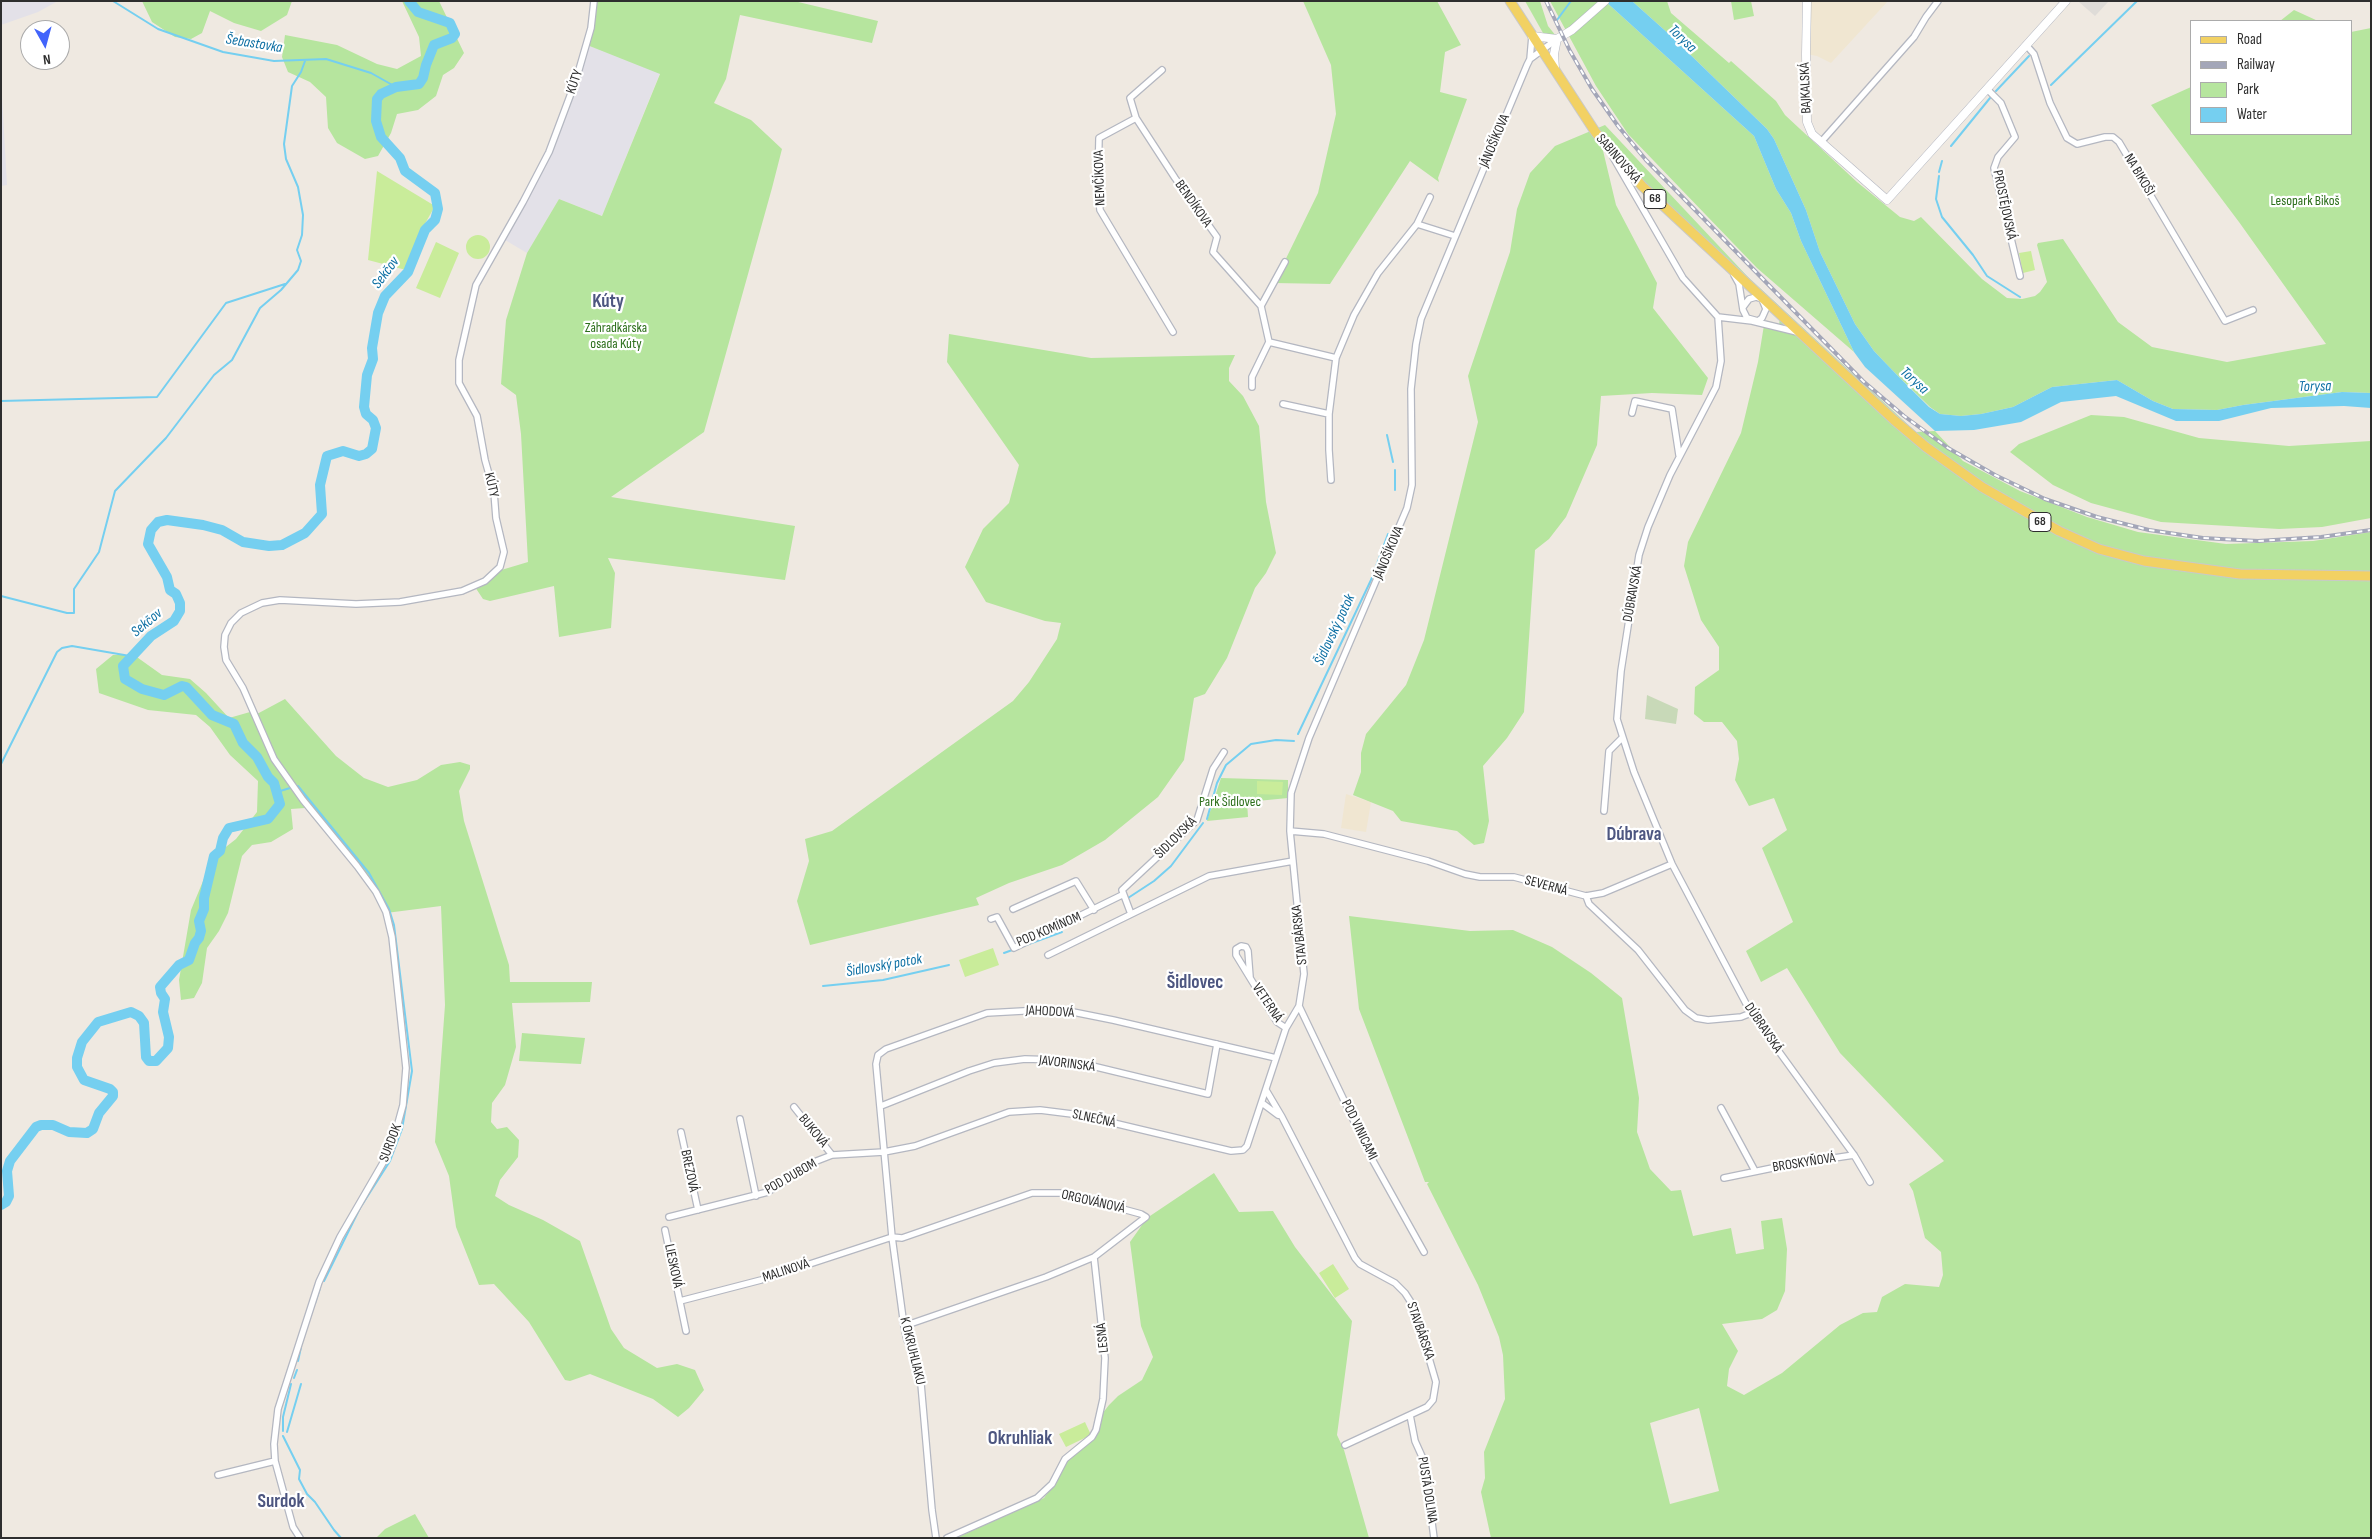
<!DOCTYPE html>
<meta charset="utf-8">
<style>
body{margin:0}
#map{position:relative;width:2372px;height:1539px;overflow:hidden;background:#efe9e1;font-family:"Sofia Sans Condensed",sans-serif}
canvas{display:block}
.frame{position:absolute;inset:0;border:2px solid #2e2e2e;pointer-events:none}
.legend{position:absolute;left:2190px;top:20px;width:162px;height:115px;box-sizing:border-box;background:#fff;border:1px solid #ababab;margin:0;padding:6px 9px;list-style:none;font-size:15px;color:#2e2e2e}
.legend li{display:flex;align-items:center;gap:10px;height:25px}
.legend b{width:25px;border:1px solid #ababab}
.north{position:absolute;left:20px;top:20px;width:50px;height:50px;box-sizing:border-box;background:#fff;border:1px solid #ababab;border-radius:50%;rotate:173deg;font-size:14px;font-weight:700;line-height:20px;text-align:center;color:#2e2e2e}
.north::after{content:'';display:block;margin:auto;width:18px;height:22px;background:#4264fb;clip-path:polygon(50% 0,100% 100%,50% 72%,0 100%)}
</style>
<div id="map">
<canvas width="2372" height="1539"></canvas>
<div class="frame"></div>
<ul class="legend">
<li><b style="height:6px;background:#f2d163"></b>Road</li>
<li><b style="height:6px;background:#a3a6b8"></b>Railway</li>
<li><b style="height:14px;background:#b6e59e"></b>Park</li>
<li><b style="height:14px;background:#75cff0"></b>Water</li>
</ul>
<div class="north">N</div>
</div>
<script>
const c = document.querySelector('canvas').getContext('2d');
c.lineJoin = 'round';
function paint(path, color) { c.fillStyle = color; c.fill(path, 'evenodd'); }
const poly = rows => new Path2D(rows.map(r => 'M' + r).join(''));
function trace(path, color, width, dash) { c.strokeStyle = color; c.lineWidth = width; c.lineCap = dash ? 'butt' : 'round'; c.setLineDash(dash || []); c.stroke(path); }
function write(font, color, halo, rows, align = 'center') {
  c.font = font + ' "Sofia Sans Condensed",sans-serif'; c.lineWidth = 4.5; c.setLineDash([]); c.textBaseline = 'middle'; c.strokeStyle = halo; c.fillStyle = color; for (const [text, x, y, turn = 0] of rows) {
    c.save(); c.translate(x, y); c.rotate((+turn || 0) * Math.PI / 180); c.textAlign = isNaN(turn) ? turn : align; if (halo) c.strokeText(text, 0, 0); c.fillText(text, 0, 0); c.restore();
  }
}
paint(poly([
 [1,1,58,1,38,12,1,25],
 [587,45,660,73,602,216,559,199,527,253,505,240,559,130],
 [1,78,7,185,1,186]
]), '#e3e1e8');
paint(poly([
 [1807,1,1888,1,1831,63,1817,56,1806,54],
 [1346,794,1371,802,1366,832,1341,828]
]), '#f0e6d1');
paint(poly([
 [142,1,292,1,287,15,261,31,234,23,210,11,202,33,191,39,175,37,152,22],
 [402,1,439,1,464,53,454,68,443,75,436,96,418,110,397,114,391,133,378,156,365,159,337,143,328,128,326,97,310,82,288,72,282,57,285,35,337,45,377,64,397,69,421,56,419,37],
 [596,1,794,1,878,21,872,43,740,15,726,79,714,103,751,120,782,149,772,188,704,432,611,497,795,526,785,580,608,558,615,573,611,628,559,637,554,586,490,601,483,599,475,587,498,571,528,562,521,434,516,395,501,384,506,320,527,253,559,199,602,216,660,74,587,45],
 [1303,1,1437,1,1461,45,1445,52,1440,92,1467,99,1438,178,1439,182,1410,161,1330,284,1274,283,1318,193,1336,114,1331,65],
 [1525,1,1540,1,1548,26,1556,36,1543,33],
 [1550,1,1605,1,1754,136,1776,189,1791,213,1801,241,1854,352,1757,268,1628,134,1596,86],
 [1632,1,1667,1,1671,13,1729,63,1731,61,1776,101,1785,115,1857,182,1900,217,1914,221,1921,217,1982,279,2007,298,2022,299,2035,296,2040,292,2047,282,2037,245,2038,243,2063,239,2118,322,2152,347,2227,362,2326,344,2239,222,2151,105,2191,87,2191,134,2351,134,2351,32,2371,28,2371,393,2342,392,2243,405,2217,410,2173,409,2153,401,2117,380,2052,387,2013,407,1981,414,1961,416,1940,414,1930,407,1897,375,1874,351,1855,324,1820,252,1806,210,1774,139,1767,129,1670,35],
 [1731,1,1751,1,1754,16,1734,20],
 [2294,10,2318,21,2280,21],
 [1605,125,1748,277,1916,432,1935,431,1963,461,2020,491,2087,517,2138,532,2226,544,2313,541,2371,532,2371,1538,1491,1538,1481,1492,1485,1478,1484,1452,1505,1399,1503,1355,1499,1337,1478,1285,1427,1184,1429,1182,1425,1182,1359,1009,1349,916,1470,931,1513,930,1552,947,1591,973,1622,998,1639,1098,1637,1132,1650,1169,1671,1191,1681,1190,1693,1236,1731,1228,1736,1254,1764,1249,1761,1221,1782,1218,1787,1249,1785,1291,1777,1310,1762,1319,1722,1324,1738,1351,1729,1369,1727,1386,1744,1395,1782,1373,1840,1325,1863,1313,1877,1312,1882,1297,1905,1284,1939,1287,1943,1275,1941,1252,1925,1238,1913,1191,1909,1184,1944,1161,1840,1053,1787,968,1761,982,1746,951,1793,922,1762,848,1787,830,1774,798,1749,806,1735,780,1739,759,1737,741,1722,722,1704,722,1694,714,1695,687,1719,670,1719,647,1701,620,1684,566,1688,542,1741,433,1758,362,1764,325,1779,328,1780,312,1647,186,1600,138,1616,205,1657,283,1653,308,1708,378,1702,395,1652,393,1601,396,1597,445,1566,517,1549,539,1535,550,1524,712,1507,738,1483,766,1489,821,1484,843,1474,845,1457,831,1401,821,1393,811,1353,795,1361,772,1361,753,1366,734,1406,685,1424,640,1478,422,1468,376,1510,252,1517,209,1530,173,1555,146],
 [1699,1408,1719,1491,1670,1504,1650,1423],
 [949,334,1091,358,1235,355,1229,368,1229,381,1243,396,1259,426,1266,502,1276,553,1266,573,1255,588,1227,658,1205,694,1194,698,1184,760,1158,797,1105,840,1062,865,1009,883,976,898,979,905,810,945,797,901,809,861,805,839,832,831,1013,701,1029,682,1057,639,1061,623,1045,621,986,602,965,567,983,529,1009,503,1019,465,947,362],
 [2091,415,2124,417,2199,438,2289,446,2371,441,2371,518,2322,527,2279,529,2161,522,2091,503,2053,485,2010,452,2019,444],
 [113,655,134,655,162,675,190,679,206,693,229,718,250,712,257,714,285,699,336,756,364,778,388,787,417,780,441,765,460,762,470,765,470,769,459,791,464,821,509,965,510,982,592,982,590,1002,512,1003,516,1047,505,1085,492,1103,491,1122,497,1129,507,1127,519,1140,518,1157,500,1180,495,1196,509,1205,543,1220,580,1241,611,1329,624,1348,657,1368,677,1364,695,1370,704,1390,689,1408,678,1417,653,1399,590,1374,570,1381,565,1380,529,1322,494,1284,479,1285,456,1227,449,1176,435,1142,445,1005,441,906,386,913,358,872,305,808,291,809,293,829,271,842,252,845,242,856,228,913,219,931,207,948,202,983,194,998,181,1000,179,980,191,910,213,857,236,839,257,812,258,781,230,755,210,727,196,715,148,710,99,693,96,669],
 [1221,778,1288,780,1288,798,1247,802,1248,817,1207,821],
 [522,1033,585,1038,581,1064,519,1061],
 [1214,1173,1239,1212,1273,1211,1295,1247,1352,1321,1337,1435,1344,1450,1369,1538,956,1538,1044,1498,1051,1488,1066,1460,1093,1438,1099,1418,1109,1405,1118,1396,1142,1380,1153,1357,1141,1326,1130,1242,1147,1218],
 [415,1514,429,1538,376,1538,385,1529]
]), '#b6e59e');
paint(poly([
 [1647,695,1678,709,1676,724,1645,719]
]), '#c8d9b8');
paint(poly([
 [377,171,435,206,418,236,406,270,368,260],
 '466 247a12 12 0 1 1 24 0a12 12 0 1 1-24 0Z',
 [436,242,459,253,440,298,416,288],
 [2031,251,2035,270,2023,273,2019,253],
 [1257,781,1283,782,1282,795,1257,794],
 [993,948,999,965,965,977,959,960],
 [1333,1264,1349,1289,1335,1298,1319,1273],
 [1085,1422,1091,1435,1066,1447,1059,1434]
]), '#c9ec9a');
paint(poly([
 [2089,1,2109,1,2095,16,2079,2]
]), '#dfdcd8');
paint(poly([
 [1605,1,1632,1,1670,35,1767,129,1774,139,1806,210,1820,252,1855,324,1874,351,1897,375,1929,407,1940,414,1961,416,1981,414,2013,407,2052,387,2117,380,2153,401,2173,409,2217,410,2243,405,2342,392,2371,393,2371,408,2344,406,2271,408,2219,421,2176,421,2116,396,2061,402,2021,422,1974,430,1935,431,1865,367,1854,352,1801,241,1791,213,1776,189,1754,136]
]), '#75cff0');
trace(poly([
 [113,1,158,29,223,52,274,61,326,59,371,73,396,87],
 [1557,20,1571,1],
 [2051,85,2137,1],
 [1996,91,2029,56],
 [1951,146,1990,98],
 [1939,172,1942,161],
 [1939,176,1936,199,1942,217,1973,255,1987,276,2020,297],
 [1,401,157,397,226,303,285,284],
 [1387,435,1393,462],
 [1395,470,1395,490],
 [1,596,67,613,74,613,74,589,99,552,115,491,166,438,214,375,232,360,260,308,281,290,298,270,301,261,297,250,302,235,303,215,298,187,286,159,284,144,292,86,301,72,305,61],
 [1298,734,1371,580,1388,534],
 [1,764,57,652,62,648,72,646,130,656],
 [295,787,298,786,369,873,389,909,394,925,412,1071,402,1129,390,1161,360,1208,324,1281],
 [277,792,290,788],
 [1207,819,1217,783,1226,765,1251,744,1276,740,1294,741],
 [1128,898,1154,881,1171,866,1203,823],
 [1004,953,1062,932],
 [823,986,883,980,949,965],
 [315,1303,320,1288],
 [298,1361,301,1347],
 [294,1378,297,1370],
 [283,1431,283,1417,291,1384],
 [287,1432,301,1384],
 [283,1436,300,1470,299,1479,307,1494,315,1502,334,1530,341,1538]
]), '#75cff0', 2);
trace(poly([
 [1,1205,6,1202,9,1196,7,1171,10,1161,36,1127,41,1125,53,1125,69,1132,87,1133,93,1129,99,1113,113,1096,113,1092,110,1089,84,1080,77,1067,77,1058,82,1042,98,1022,131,1012,139,1016,144,1023,146,1057,149,1061,156,1061,168,1048,169,1037,163,1012,165,999,161,993,160,987,179,965,189,960,195,943,199,938,201,931,199,921,204,909,204,898,214,856,220,851,223,838,229,828,268,819,280,804,274,783,268,777,257,757,243,743,234,724,212,715,186,687,182,686,164,695,142,689,125,679,123,666,151,636,174,621,180,611,180,603,176,594,170,590,167,577,148,544,151,530,158,522,167,520,203,525,222,530,243,542,269,546,282,545,305,533,322,514,320,485,327,456,343,451,359,456,366,454,372,449,376,428,373,420,366,414,364,407,367,375,373,359,372,348,378,313,385,296,408,272,425,230,435,220,438,209,435,193,405,171,400,158,381,137,376,121,377,99,381,94,396,87,419,84,423,78,426,65,434,45,452,38,455,34,450,23,418,12,409,1]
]), '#75cff0', 10);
const minor = poly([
 [2026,45,2034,54,2050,103,2067,138,2077,144,2105,137,2113,137,2119,142,2225,321,2253,310],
 [1530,59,1532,36],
 [1162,70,1130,98,1136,118,1099,138,1098,186,1100,210,1173,332],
 [1987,89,2001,103,2015,137,1998,157,1994,168,2020,276],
 [1136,118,1175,178,1217,237,1213,252,1261,306,1269,342,1252,377,1252,387],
 [1821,142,1914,37,1926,17,1938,1],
 [1613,157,1683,278,1718,317,1721,361,1716,387,1670,475,1648,527,1639,555,1621,671,1617,719,1634,772,1672,864,1751,1013,1854,1155,1870,1182],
 [1417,224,1430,197],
 [1734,275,1739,284,1743,310,1747,318,1758,321,1762,318,1766,309,1762,299,1756,297,1749,299,1743,307],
 [1261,306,1285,262],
 [1718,317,1752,321,1797,332],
 [1269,342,1336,358],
 [1283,404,1329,414],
 [1632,413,1635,401,1672,409,1679,455],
 [1331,480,1329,450,1329,414,1336,358,1354,315,1378,273,1417,224,1455,236],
 [1604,811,1609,751,1622,738],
 [1290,831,1324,834,1428,861,1465,874,1480,877,1514,877,1586,896,1603,893,1672,864],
 [1586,896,1589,904,1638,950,1685,1010,1696,1018,1708,1020,1741,1017,1751,1013],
 [1013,909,1076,881,1094,910],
 [1131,914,1122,890,1197,820,1213,769,1224,752],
 [991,919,997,917,1014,948,1122,895],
 [1048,955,1209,876,1293,861],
 [1250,977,1248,951,1246,947,1241,946,1236,949,1236,955,1277,1022,1286,1028],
 [1299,1006,1372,1159,1424,1252],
 [1266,1090,1282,1117,1355,1258,1360,1264,1395,1283,1405,1293,1414,1307,1436,1382,1433,1400,1427,1407,1345,1445],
 [1262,1103,1278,1115],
 [881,1106,969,1071,994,1063,1025,1059,1058,1060,1084,1064,1208,1094,1217,1044],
 [794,1107,832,1155],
 [1721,1108,1755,1171],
 [740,1119,756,1196],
 [681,1132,698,1210],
 [1724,1178,1787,1165,1854,1155],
 [669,1217,768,1192,814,1162,832,1155,884,1152,915,1146,1009,1112,1040,1110,1080,1115,1231,1151,1243,1150,1247,1146,1286,1028,1299,1006,1304,974,1290,831,1291,793,1309,738,1407,508,1412,485,1411,389,1416,344,1421,319,1527,65,1530,59,1557,39],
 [665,1230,686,1331],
 [680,1301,761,1280,892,1237,902,1238,1032,1193,1064,1193,1141,1214,1146,1217,1094,1257],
 [904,1326,1046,1277,1094,1257,1105,1358,1103,1399,1096,1430,1092,1437,1065,1459,1052,1484,1037,1498,947,1538],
 [1410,1415,1415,1441,1424,1461,1434,1538],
 [218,1475,275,1461],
 [300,1538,293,1527,275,1461,274,1444,278,1409,319,1282,340,1237,391,1149,403,1105,406,1068,392,937,386,912,376,892,357,866,303,800,274,759,243,688,226,660,224,647,225,635,231,623,241,613,262,603,280,600,356,604,400,602,462,591,485,581,500,567,504,552,496,518,494,492,485,460,477,416,459,383,459,360,476,285,523,202,549,152,576,80,591,28,594,1],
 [936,1538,932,1510,921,1384,915,1356,907,1340,904,1326,892,1237,876,1064,878,1055,886,1049,987,1013,1041,1010,1073,1012,1113,1020,1276,1058]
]);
const tertiary = poly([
 [1807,1,1806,54,1807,122,1812,134,1887,200,2066,1],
 [1532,36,1557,39],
 [1557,39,1572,30,1605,1],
 [1555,69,1554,54,1557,39]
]);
const primary = poly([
 [1510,1,1596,133,1642,186,1894,420,1926,447,1982,487,2059,531,2099,549,2144,561,2240,574,2371,576]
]);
trace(minor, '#b4b7c1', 8);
trace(tertiary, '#b4b7c1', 9);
trace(primary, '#c9c9c9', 11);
trace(minor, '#fff', 5.5);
trace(tertiary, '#fff', 8);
trace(primary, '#f2d163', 9);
const rail = poly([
 [1546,1,1570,51,1592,89,1618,126,1646,160,1863,381,1904,416,1948,448,1995,475,2045,499,2097,517,2149,530,2203,538,2258,541,2321,537,2371,530]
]);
trace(rail, '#a3a6b8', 4);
trace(rail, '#fff', 2, [5.5]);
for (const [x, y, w] of [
 [1655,199,22],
 [2040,522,22]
]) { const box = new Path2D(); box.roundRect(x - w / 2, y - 9.5, w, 19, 4); c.fillStyle = '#fff'; c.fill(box); trace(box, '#2e2e2e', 1); }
write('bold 12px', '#2e2e2e', null, [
 ["68",1655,199],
 ["68",2040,522]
]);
write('14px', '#2e2e2e', '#fff', [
 ["KÚTY",575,82,-71],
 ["BAJKALSKÁ",1806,88,-92],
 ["JÁNOŠÍKOVA",1495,141,-67],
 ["SABINOVSKÁ",1618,159,49],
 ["NA BIKOŠI",2139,175,59],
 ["NEMČÍKOVA",1100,178,-92],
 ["BENDÍKOVA",1193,204,55],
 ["PROSTĚJOVSKÁ",2004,205,78],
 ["KÚTY",491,485,77],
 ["JÁNOŠÍKOVA",1389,553,-67],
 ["DÚBRAVSKÁ",1633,594,-80],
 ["ŠIDLOVSKÁ",1176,838,-45],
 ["SEVERNÁ",1546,886,15],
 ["POD KOMÍNOM",1049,930,-23],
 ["STAVBÁRSKA",1300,935,-96],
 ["VETERNÁ",1267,1003,56],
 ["JAHODOVÁ",1050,1012,3],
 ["DÚBRAVSKÁ",1763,1028,56],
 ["JAVORINSKÁ",1067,1064,7],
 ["SLNEČNÁ",1094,1119,12],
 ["POD VINICAMI",1359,1130,64],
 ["BUKOVÁ",813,1131,51],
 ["SURDOK",391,1143,-69],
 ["BROSKYŇOVÁ",1804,1163,-9],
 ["BREZOVÁ",689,1171,78],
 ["POD DUBOM",791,1177,-30],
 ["ORGOVÁNOVÁ",1093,1202,13],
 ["LIESKOVÁ",673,1266,78],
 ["MALINOVÁ",786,1271,-18],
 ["STAVBÁRSKA",1420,1331,71],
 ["LESNÁ",1103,1338,-96],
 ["K OKRUHLIAKU",912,1351,76],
 ["PUSTÁ DOLINA",1427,1490,81]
]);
write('14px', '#2c6e1b', '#fff', [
 ["Lesopark Bikoš",2305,201],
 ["Záhradkárska",616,328],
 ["osada Kúty",616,344],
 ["Park Šidlovec",1230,802]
]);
write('italic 15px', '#0d6fa3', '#fff', [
 ["Torysa",1682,39,44],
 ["Šebastovka",254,44,9],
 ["Sekčov",386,273,-53],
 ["Torysa",1914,381,42],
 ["Torysa",2315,387,-1],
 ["Sekčov",147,623,-40],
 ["Šidlovský potok",1335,630,-65],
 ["Šidlovský potok",884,966,-10]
]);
write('bold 19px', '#4d5680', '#fff', [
 ["Kúty",608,302],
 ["Dúbrava",1634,835],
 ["Šidlovec",1195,983],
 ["Okruhliak",1020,1439],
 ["Surdok",281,1502]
]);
</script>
